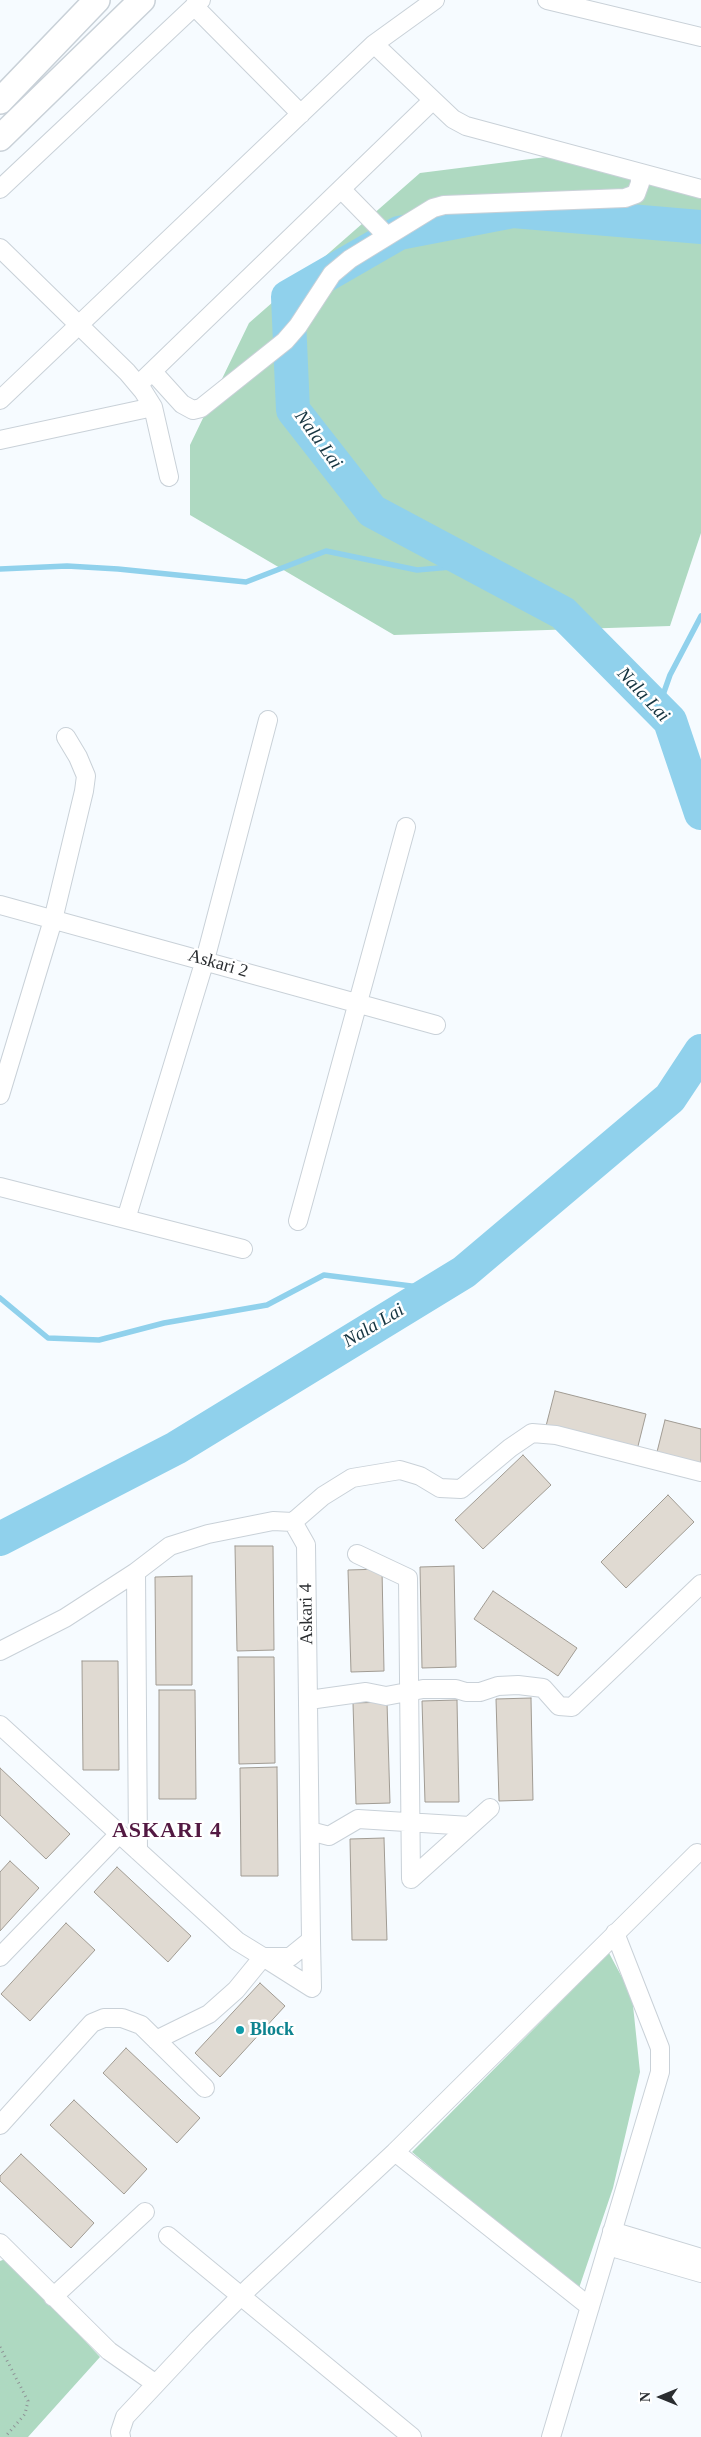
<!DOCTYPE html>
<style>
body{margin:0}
#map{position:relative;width:701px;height:2437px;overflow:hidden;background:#f6fbff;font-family:"Times New Roman",serif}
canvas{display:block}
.north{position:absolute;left:636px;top:2372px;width:50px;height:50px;-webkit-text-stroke:4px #fff;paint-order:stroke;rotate:270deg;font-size:14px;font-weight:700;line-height:20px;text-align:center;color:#2a2d30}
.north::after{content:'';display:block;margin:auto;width:18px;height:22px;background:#2a2d30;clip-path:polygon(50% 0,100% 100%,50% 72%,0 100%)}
</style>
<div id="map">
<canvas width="701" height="2437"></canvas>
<div class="north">N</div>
</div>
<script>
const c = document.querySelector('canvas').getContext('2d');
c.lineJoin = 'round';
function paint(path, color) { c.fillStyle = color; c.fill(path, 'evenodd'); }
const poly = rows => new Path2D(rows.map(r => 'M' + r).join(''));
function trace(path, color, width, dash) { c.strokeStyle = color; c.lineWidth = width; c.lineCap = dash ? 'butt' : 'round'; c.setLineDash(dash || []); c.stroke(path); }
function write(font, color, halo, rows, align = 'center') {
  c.font = font + ' "Times New Roman",serif'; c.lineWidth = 5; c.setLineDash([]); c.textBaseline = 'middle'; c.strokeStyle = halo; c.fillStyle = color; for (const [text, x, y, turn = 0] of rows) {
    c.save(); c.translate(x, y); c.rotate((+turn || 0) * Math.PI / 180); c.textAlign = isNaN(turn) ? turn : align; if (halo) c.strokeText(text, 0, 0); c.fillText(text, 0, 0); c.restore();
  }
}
paint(poly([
 [570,154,701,184,701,533,670,626,394,635,190,515,190,445,249,323,420,173],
 [609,1953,632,1996,640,2072,613,2188,578,2291,412,2152],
 [8,2258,100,2357,28,2437,0,2437,0,2261]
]), '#aed9c1');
trace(poly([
 [0,569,67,566,118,569,246,582,326,551,417,570,473,565],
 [658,709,670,675,701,616],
 [0,1298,48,1338,99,1340,164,1323,267,1305,324,1275,435,1289]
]), '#90d1ec', 5.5);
trace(poly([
 [701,227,513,211,399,233,288,297,293,410,372,511,563,613,670,721,701,813],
 [0,1539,176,1448,464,1272,670,1098,701,1051]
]), '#90d1ec', 34);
const building = poly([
 [555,1391,646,1414,637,1450,546,1426,555,1391],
 [665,1420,701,1429,701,1468,656,1456,665,1420],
 [523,1455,551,1485,483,1549,455,1520,523,1455],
 [668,1495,694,1522,626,1588,601,1562,668,1495],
 [235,1546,273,1546,274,1650,237,1651,235,1546],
 [454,1566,456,1667,422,1668,420,1567,454,1566],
 [382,1569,384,1671,351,1672,348,1570,382,1569],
 [192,1576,192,1685,156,1685,155,1577,192,1576],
 [493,1591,577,1648,558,1676,474,1619,493,1591],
 [238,1657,274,1657,275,1763,239,1764,238,1657],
 [82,1661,118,1661,119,1770,83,1770,82,1661],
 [159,1690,195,1690,196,1799,159,1799,159,1690],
 [531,1698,533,1800,499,1801,496,1699,531,1698],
 [457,1700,459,1802,425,1802,422,1701,457,1700],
 [387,1702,390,1803,356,1804,353,1703,387,1702],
 [277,1767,278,1876,241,1876,240,1768,277,1767],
 [0,1768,70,1834,46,1859,0,1815,0,1768],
 [384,1838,387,1940,352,1940,350,1839,384,1838],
 [10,1861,39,1888,0,1931,0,1872,10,1861],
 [117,1867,191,1936,168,1962,94,1892,117,1867],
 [66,1923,95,1950,30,2021,1,1994,66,1923],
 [260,1983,285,2006,220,2077,195,2053,260,1983],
 [126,2048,200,2118,177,2143,103,2073,126,2048],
 [74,2100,147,2169,124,2194,50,2125,74,2100],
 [21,2154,94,2223,71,2248,0,2181,0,2176,21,2154]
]);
paint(building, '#e0dad2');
trace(building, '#a09b93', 1);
const street = poly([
 [547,0,701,37],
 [194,6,301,114],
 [374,44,453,119,466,126,701,189],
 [0,189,201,0],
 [341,189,387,236],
 [0,248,127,372,143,391,153,407,169,477],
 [153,372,182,404,193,410,201,408,285,341,298,326,332,274,350,259,433,208,444,205,625,198,636,194,640,183,640,173],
 [138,385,432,101],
 [0,400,374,44,435,0],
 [0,440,153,407],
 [0,905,436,1025],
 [0,1095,53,920,84,791,86,776,78,757,66,737],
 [0,1187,243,1249],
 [126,1219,205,960,268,720],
 [298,1221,406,827],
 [293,1522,323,1496,352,1478,400,1470,420,1476,440,1488,461,1489,510,1448,532,1433,556,1435,701,1472],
 [357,1554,408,1578,411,1879,490,1808],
 [0,1651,65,1618,136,1572],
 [309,1700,366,1692,386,1696,423,1689,456,1689,466,1692,480,1692,498,1686,518,1685,543,1688,559,1706,572,1707,701,1584],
 [0,1725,237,1941,263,1957,290,1957,311,1940,306,1545,293,1522,273,1521,208,1534,170,1546,136,1572,138,1851],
 [310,1831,329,1836,358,1819,470,1826],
 [0,1957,119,1834],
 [156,2040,209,2014,236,1990,263,1957,312,1988,311,1940],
 [0,2125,92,2023,104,2018,122,2018,141,2025,205,2088],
 [395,2152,590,2307],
 [612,2231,701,2258],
 [168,2236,412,2437],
 [0,2243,109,2351,156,2384],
 [608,2246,701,2273],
 [53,2297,145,2212],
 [121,2437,120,2432,125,2417,198,2339,250,2287,395,2152,697,1853],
 [551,2437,660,2072,660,2048,615,1933]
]);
const secondary = poly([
 [0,101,97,0],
 [0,138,142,0]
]);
trace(street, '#c9d1d8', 20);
trace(secondary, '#c9d1d8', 28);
trace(poly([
 [0,2347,28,2401,25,2414,5,2437]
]), '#8f9396', 3, [1, 4]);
trace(street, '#fff', 18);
trace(secondary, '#fff', 25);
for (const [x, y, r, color] of [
 [240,2030,5,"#0f9aa8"]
]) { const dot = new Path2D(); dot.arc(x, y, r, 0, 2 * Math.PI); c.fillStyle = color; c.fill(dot); trace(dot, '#fff', 2); }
write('18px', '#2a2d30', '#fff', [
 ["Askari 2",218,964,16],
 ["Askari 4",307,1614,-91]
]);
write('bold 18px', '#0d838f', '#fff', [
 ["Block",250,2030]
], 'left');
write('italic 19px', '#163541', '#fff', [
 ["Nala Lai",318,440,54],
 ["Nala Lai",643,695,47],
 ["Nala Lai",374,1326,-31]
]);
c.letterSpacing = '1px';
write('bold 22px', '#531942', '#fff', [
 ["ASKARI 4",167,1831]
]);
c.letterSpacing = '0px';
</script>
